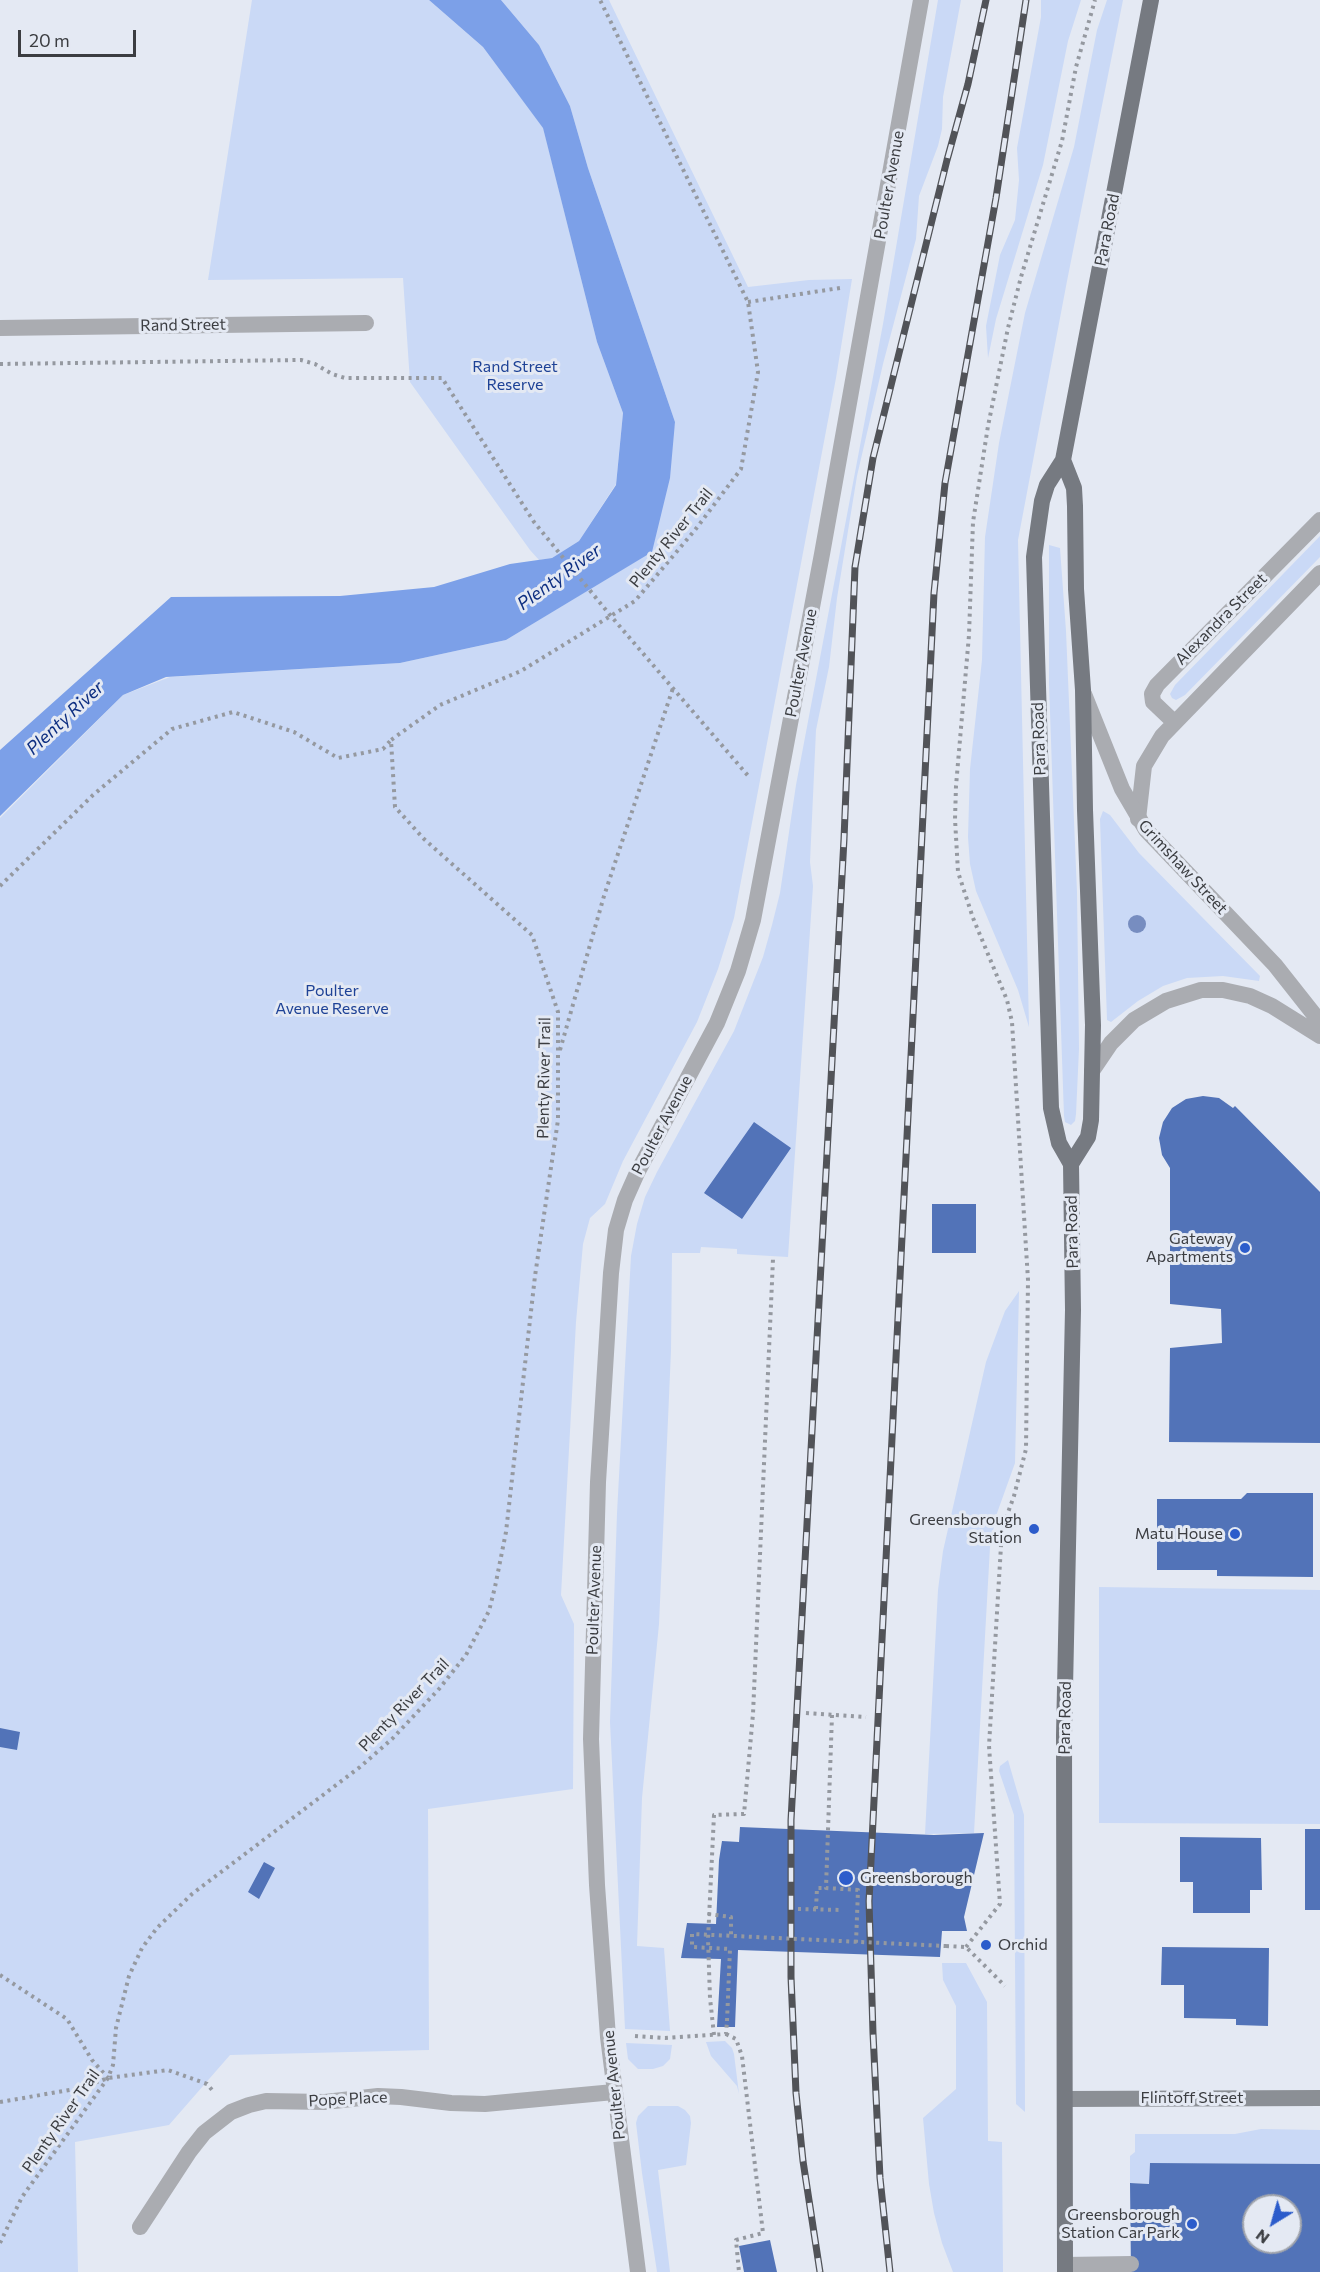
<!DOCTYPE html>
<style>
body{margin:0}
#map{position:relative;width:1320px;height:2272px;overflow:hidden;background:#e4e9f3;font-family:Commissioner,sans-serif}
canvas{display:block}
.north{position:absolute;left:1242px;top:2194px;width:60px;height:60px;box-sizing:border-box;background:#e4e9f3;border:2px solid #a0a4ac;border-radius:50%;rotate:217deg;font-size:16px;font-weight:700;line-height:24px;text-align:center;color:#3b3d41}
.north::after{content:'';display:block;margin:auto;width:21px;height:27px;background:#2c5ccb;clip-path:polygon(50% 0,100% 100%,50% 72%,0 100%)}
.scale{position:absolute;left:18px;top:30px;width:118px;height:27px;box-sizing:border-box;border:3px solid #3b3d41;border-top:0;padding-left:8px;font-size:18px;line-height:21px;white-space:nowrap;color:#3b3d41;-webkit-text-stroke:4px #e4e9f3;paint-order:stroke}
</style>
<div id="map">
<canvas width="1320" height="2272"></canvas>
<div class="north">N</div>
<div class="scale">20 m</div>
</div>
<script>
const c = document.querySelector('canvas').getContext('2d');
c.lineJoin = 'round';
function paint(path, color) { c.fillStyle = color; c.fill(path, 'evenodd'); }
const poly = rows => new Path2D(rows.map(r => 'M' + r).join(''));
function trace(path, color, width, dash) { c.strokeStyle = color; c.lineWidth = width; c.lineCap = dash ? 'butt' : 'round'; c.setLineDash(dash || []); c.stroke(path); }
function write(font, color, halo, rows, align = 'center') {
  c.font = font + ' Commissioner,sans-serif'; c.lineWidth = 6; c.setLineDash([]); c.textBaseline = 'middle'; c.strokeStyle = halo; c.fillStyle = color; for (const [text, x, y, turn = 0] of rows) {
    c.save(); c.translate(x, y); c.rotate((+turn || 0) * Math.PI / 180); c.textAlign = isNaN(turn) ? turn : align; if (halo) c.strokeText(text, 0, 0); c.fillText(text, 0, 0); c.restore();
  }
}
paint(poly([
 [252,0,429,0,483,47,543,127,597,342,623,413,616,484,579,541,552,558,539,560,530,550,410,382,403,278,208,280],
 [501,0,609,0,748,287,809,280,852,279,836,378,734,918,718,969,697,1022,623,1161,605,1204,590,1218,583,1244,576,1322,561,1595,574,1624,573,1789,428,1809,429,2050,230,2055,169,2125,75,2142,78,2272,0,2272,0,818,123,695,170,677,400,663,506,640,651,552,675,422,588,168,570,106,539,45],
 [938,0,961,0,943,97,942,129,938,146,919,196,916,239,883,364,857,476,837,598,829,667,816,730,810,862,813,886,788,1257,737,1254,737,1249,701,1247,700,1253,672,1253,671,1351,659,1624,642,1798,637,1946,664,1948,670,2031,625,2029,610,1722,617,1513,631,1256,637,1224,645,1197,657,1172,734,1031,763,957,772,925,780,893,796,785,883,324],
 [1041,0,1081,0,1068,41,1043,165,996,319,988,358,986,326,1000,255,1015,220,1019,180,1017,148,1041,17],
 [1107,0,1123,0,1067,281,1018,540,1029,1027,1018,990,976,891,970,864,968,837,970,769,982,660,985,537,999,443,1025,313,1074,147,1097,30],
 [1320,536,1320,557,1185,695,1176,700,1172,698,1170,694,1175,685],
 [1049,545,1060,548,1066,631,1077,892,1079,1049,1076,1114,1075,1121,1071,1125,1065,1122,1064,1116,1049,683],
 [1103,811,1110,815,1139,853,1260,976,1259,981,1223,976,1187,978,1163,986,1138,1001,1111,1022,1107,1020,1100,819],
 [1019,1291,1015,1463,996,1516,990,1547,974,1833,925,1834,938,1590,943,1551,986,1362,1005,1311],
 [1099,1587,1320,1590,1320,1824,1099,1823],
 [1008,1760,1024,1815,1025,2112,1016,2104,1014,1815,999,1771,1000,1766],
 [942,1963,966,1963,987,2002,988,2141,1002,2142,1003,2272,953,2272,942,2243,934,2213,929,2184,923,2118,956,2089,956,2006,943,1980],
 [725,2041,732,2048,734,2054,739,2094,737,2086,711,2056,706,2042],
 [626,2043,672,2045,670,2059,663,2066,653,2069,638,2069,628,2059],
 [648,2106,678,2106,685,2110,690,2116,691,2123,686,2165,658,2170,670,2272,657,2272,642,2173,636,2123,638,2116],
 [1261,2129,1320,2130,1320,2164,1150,2163,1149,2184,1130,2183,1130,2156,1135,2152,1135,2134,1235,2134]
]), '#cad9f6');
paint(poly([
 [429,0,501,0,539,45,570,106,588,168,675,422,670,478,652,552,506,640,400,663,166,677,123,695,0,816,0,750,171,597,340,596,434,587,510,564,552,558,579,541,616,485,623,413,597,342,543,128,483,47]
]), '#7ca0e8');
paint(poly([
 [1203,1096,1219,1098,1233,1108,1235,1106,1320,1192,1320,1443,1169,1442,1170,1348,1222,1343,1221,1309,1170,1304,1170,1168,1162,1155,1159,1138,1163,1122,1172,1108,1186,1099],
 [754,1122,791,1148,742,1219,704,1193],
 [932,1204,976,1204,976,1253,932,1253],
 [1247,1493,1313,1493,1313,1577,1217,1576,1217,1570,1157,1570,1157,1499,1241,1499],
 [0,1728,20,1732,17,1750,0,1747],
 [740,1827,934,1835,984,1833,964,1917,967,1931,942,1931,940,1957,738,1950,735,2027,717,2027,721,1959,681,1958,687,1923,716,1924,719,1860,722,1841,739,1842],
 [1305,1829,1320,1829,1320,1910,1305,1910],
 [1180,1837,1261,1838,1262,1890,1250,1890,1250,1913,1193,1913,1193,1882,1180,1882],
 [264,1862,275,1868,259,1899,248,1892],
 [1162,1947,1269,1948,1268,2026,1236,2025,1236,2019,1184,2018,1184,1985,1161,1985],
 [1150,2163,1320,2164,1320,2272,1131,2272,1130,2183,1149,2184],
 [1254,2206,1290,2206,1290,2242,1254,2242],
 [770,2240,777,2272,744,2272,739,2246]
]), '#5273b8');
trace(poly([
 [748,302,840,288],
 [0,364,301,360,315,364,332,374,345,378,442,378,534,522,610,615,750,778],
 [0,886,93,795,172,729,233,712,294,732,338,758,383,749,391,740],
 [560,1050,604,896,673,688],
 [806,1713,866,1717],
 [832,1715,826,1888,858,1890,856,1943],
 [798,1909,842,1910],
 [816,1909,817,1888,826,1888],
 [708,1914,731,1917,731,1936],
 [946,1946,966,1947,1005,1986],
 [966,1947,1000,1904,989,1746,1002,1529,1014,1496,1026,1449,1028,1280,1012,1022,1007,1000,973,918,958,872,955,819,956,786,969,635,973,522,988,426,1008,328,1021,277,1062,141,1076,67,1095,0],
 [0,1975,67,2019,92,2060,108,2078],
 [726,2034,736,2039,742,2056,763,2233,736,2240,739,2272],
 [714,2035,710,1998,708,1939,714,1815,744,1814,753,1714,773,1259],
 [635,2036,665,2038,726,2034,727,2021],
 [0,2102,81,2088,108,2078,168,2070,207,2084,213,2091],
 [0,2243,22,2197,108,2078,113,2065,116,2028,129,1976,142,1948,157,1928,192,1894,360,1767,392,1739,439,1689,466,1655,489,1611,495,1587,506,1532,535,1276,558,1120,558,1012,532,935,424,839,395,807,391,740,440,705,521,671,635,601,695,530,741,469,758,372,748,302,600,0]
]), '#9599a0', 4, [3, 4.5]);
trace(poly([
 [1065,2265,1131,2264]
]), '#aaacb1', 16);
trace(poly([
 [0,328,366,323],
 [1174,722,1153,702,1152,694,1157,685,1320,520],
 [1138,819,1144,766,1162,736,1320,573],
 [140,2227,189,2152,204,2133,231,2112,249,2105,266,2101,325,2102,378,2096,401,2097,451,2103,485,2104,614,2092],
 [638,2272,608,2037,597,1885,591,1739,598,1482,611,1273,616,1230,625,1200,637,1173,717,1023,738,971,753,920,822,554,921,0]
]), '#aaacb1', 16);
trace(poly([
 [1084,694,1122,789,1146,830,1275,965,1320,1022],
 [1092,1071,1111,1043,1134,1020,1166,1001,1201,990,1223,990,1250,996,1272,1006,1320,1036]
]), '#aaacb1', 16);
trace(poly([
 [1065,2099,1320,2098]
]), '#8b8f95', 16);
trace(poly([
 [1063,460,1074,488,1075,506,1076,589,1083,690,1085,810,1093,1025,1091,1120,1088,1137,1071,1164],
 [1065,2272,1064,1735,1073,1310,1071,1164,1059,1143,1051,1108,1034,557,1042,501,1047,485,1063,460,1151,0]
]), '#767a81', 16);
const rail = poly([
 [820,2272,803,2161,796,2093,791,1977,791,1820,844,839,855,567,873,458,947,160,968,84,986,0],
 [890,2272,880,2178,873,2033,869,1901,934,593,945,483,996,198,1026,0]
]);
trace(rail, '#515358', 7);
trace(rail, '#e4e9f3', 4.5, [14]);
trace(poly([
 [727,2021,730,1949,692,1947,692,1934,946,1946]
]), '#9599a0', 4, [3, 4.5]);
c.fillStyle = '#778dc0';
for (const [x, y] of [
 [1137,924]
]) { c.beginPath(); c.arc(x, y, 9, 0, 2 * Math.PI); c.fill(); }
for (const [x, y, r, color] of [
 [1245,1248,6,"#2c5ccb"],
 [1034,1529,6,"#2c5ccb"],
 [1235,1534,6,"#2c5ccb"],
 [846,1878,8,"#2c5ccb"],
 [986,1945,6,"#2c5ccb"],
 [1192,2224,6,"#2c5ccb"]
]) { const dot = new Path2D(); dot.arc(x, y, r, 0, 2 * Math.PI); c.fillStyle = color; c.fill(dot); trace(dot, '#e4e9f3', 2); }
write('16px', '#3b3d41', '#e4e9f3', [
 ["Poulter Avenue",889,185,-80],
 ["Para Road",1107,230,-79],
 ["Rand Street",183,325,-1],
 ["Plenty River Trail",671,538,-51],
 ["Alexandra Street",1221,619,-45],
 ["Poulter Avenue",801,663,-79],
 ["Para Road",1039,739,-92],
 ["Grimshaw Street",1183,867,47],
 ["Plenty River Trail",544,1078,-89],
 ["Poulter Avenue",662,1125,-62],
 ["Para Road",1072,1232,-91],
 ["Poulter Avenue",594,1600,-88],
 ["Plenty River Trail",404,1705,-46],
 ["Para Road",1065,1718,-89],
 ["Poulter Avenue",614,2085,-96],
 ["Flintoff Street",1192,2098],
 ["Pope Place",348,2099,-3],
 ["Plenty River Trail",61,2121,-55]
]);
write('16px', '#1e4296', '#e4e9f3', [
 ["Rand Street",515,367],
 ["Reserve",515,385],
 ["Poulter",332,991],
 ["Avenue Reserve",332,1009]
]);
write('16px', '#3b3d41', '#e4e9f3', [
 ["Gateway",1233,1239],
 ["Apartments",1233,1257],
 ["Greensborough",1022,1520],
 ["Station",1022,1538],
 ["Matu House",1223,1534],
 ["Greensborough",860,1878,"left"],
 ["Orchid",998,1945,"left"],
 ["Greensborough",1180,2215],
 ["Station Car Park",1180,2233]
], 'right');
write('italic 18px', '#0d2e81', '#e4e9f3', [
 ["Plenty River",559,577,-36],
 ["Plenty River",65,718,-43]
]);
</script>
